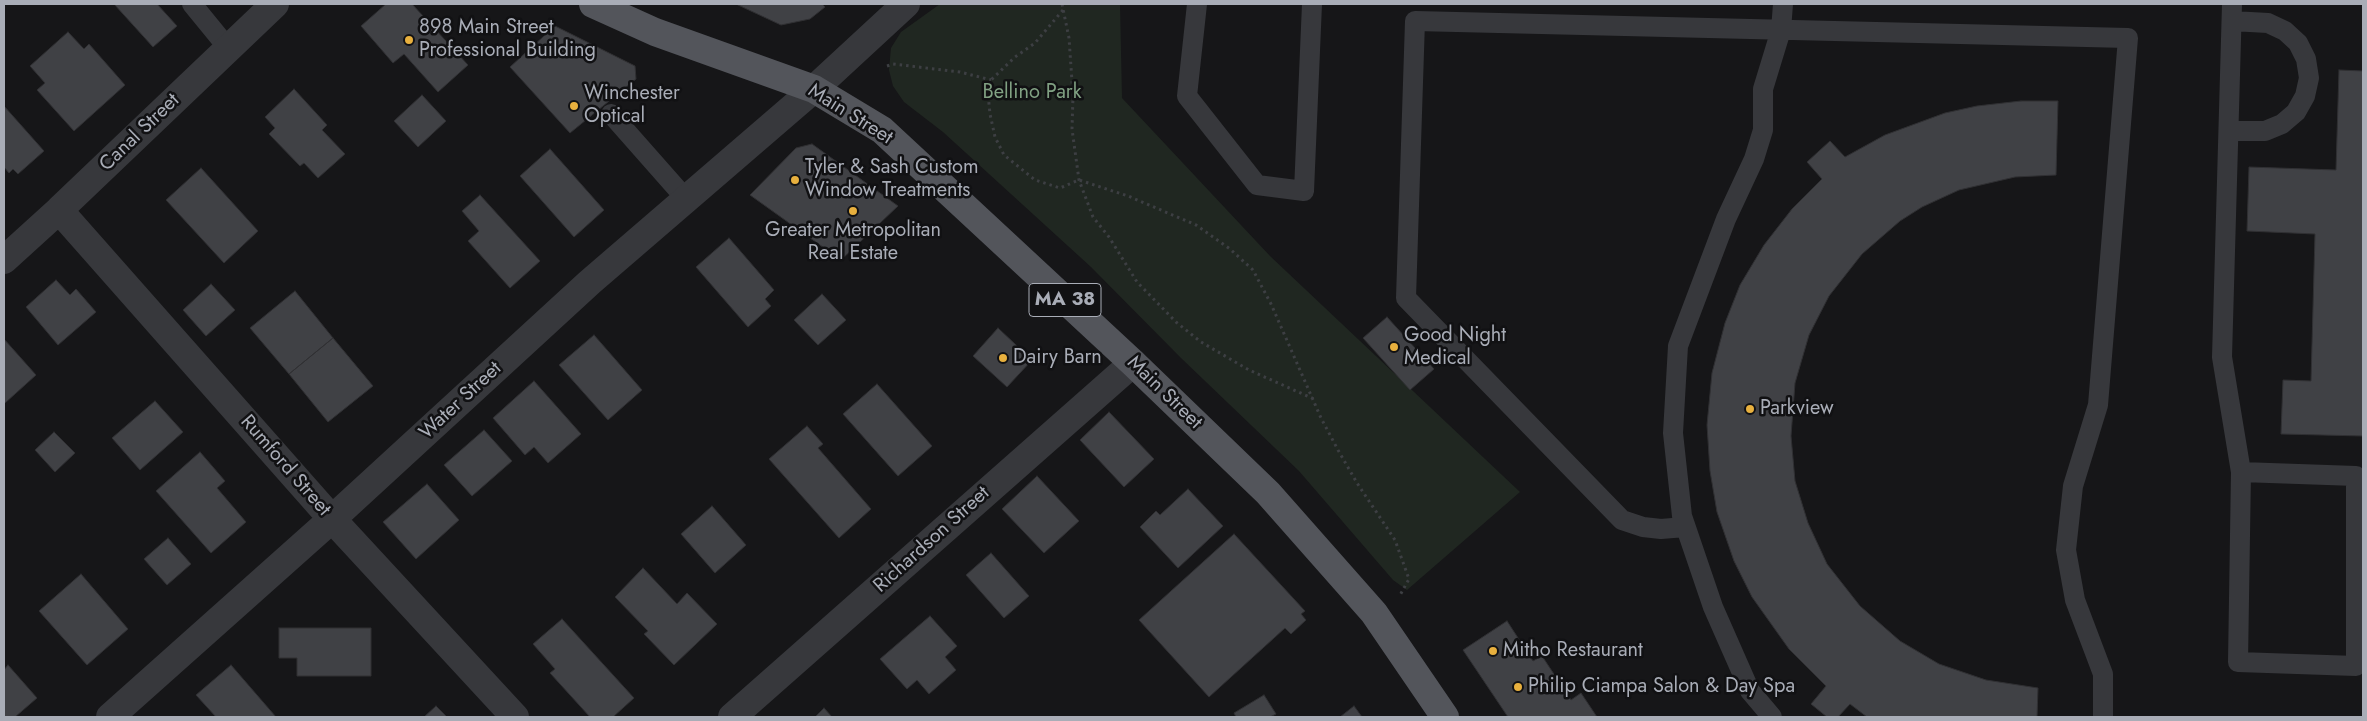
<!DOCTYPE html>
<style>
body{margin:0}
#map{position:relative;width:2367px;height:721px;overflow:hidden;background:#161618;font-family:Jost,sans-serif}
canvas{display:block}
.frame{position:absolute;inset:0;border:5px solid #a9adb7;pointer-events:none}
</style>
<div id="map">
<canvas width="2367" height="721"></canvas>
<div class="frame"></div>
</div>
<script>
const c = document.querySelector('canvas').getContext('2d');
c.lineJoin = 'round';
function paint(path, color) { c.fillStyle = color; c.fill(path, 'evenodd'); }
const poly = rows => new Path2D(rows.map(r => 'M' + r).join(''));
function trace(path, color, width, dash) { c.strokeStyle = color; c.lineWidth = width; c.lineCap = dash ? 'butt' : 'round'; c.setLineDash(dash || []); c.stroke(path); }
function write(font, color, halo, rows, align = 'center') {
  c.font = font + ' Jost,sans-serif'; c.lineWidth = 5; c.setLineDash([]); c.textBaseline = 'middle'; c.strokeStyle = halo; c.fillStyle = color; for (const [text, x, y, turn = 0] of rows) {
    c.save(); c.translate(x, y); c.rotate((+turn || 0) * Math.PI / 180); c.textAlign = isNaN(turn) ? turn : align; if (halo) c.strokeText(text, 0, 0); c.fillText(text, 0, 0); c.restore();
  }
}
paint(poly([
 [940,4,1120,4,1122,98,1270,256,1520,492,1407,590,1393,580,1299,471,1181,358,1091,267,943,132,904,102,893,86,889,70,891,48,901,32]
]), '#202721');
const building = poly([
 [114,4,157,4,177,26,153,47,114,4],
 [386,4,412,4,468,65,438,92,404,54,393,63,361,26,386,4],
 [736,4,822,4,825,7,810,19,781,25,736,4],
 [555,26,635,66,636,79,570,133,510,67,555,26],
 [68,32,84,49,89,44,125,85,74,131,37,90,45,83,30,66,68,32],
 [2339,70,2363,71,2363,436,2281,434,2283,380,2311,381,2315,234,2247,231,2249,167,2336,170,2339,70],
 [294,89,327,125,322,130,345,154,318,178,304,163,300,166,269,134,275,128,265,117,294,89],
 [422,95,446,121,418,147,394,121,422,95],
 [2021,101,2058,101,2056,175,2015,177,1959,190,1922,207,1900,221,1862,254,1829,296,1809,335,1795,383,1791,436,1795,481,1808,523,1827,564,1860,606,1900,641,1939,664,1986,680,2038,688,2037,717,1867,717,1850,704,1838,717,1827,717,1811,704,1826,686,1789,649,1752,597,1734,561,1717,512,1710,471,1707,425,1712,373,1725,323,1740,285,1764,245,1792,209,1822,179,1807,162,1830,141,1845,157,1885,135,1945,113,1977,106,2021,101],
 [4,106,44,151,18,174,13,169,9,173,4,167,4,106],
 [812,144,898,206,841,260,750,195,796,148,812,144],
 [550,149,604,210,574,237,520,176,550,149],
 [201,168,258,231,224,263,166,200,201,168],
 [480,195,540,261,510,288,468,241,479,231,462,211,480,195],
 [729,238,774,290,765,299,771,306,748,327,696,267,729,238],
 [56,280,70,295,76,289,96,312,58,345,26,307,56,280],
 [211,284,235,310,206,336,183,310,211,284],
 [295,291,333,338,289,374,250,328,295,291],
 [822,294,846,320,818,345,794,320,822,294],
 [1387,317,1434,369,1410,390,1363,338,1387,317],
 [998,328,1032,360,1007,387,973,356,998,328],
 [594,335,642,390,608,420,559,365,594,335],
 [333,338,373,386,328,422,289,374,333,338],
 [4,339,36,375,5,403,4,401,4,339],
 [534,381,581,434,548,463,534,447,525,455,493,418,534,381],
 [877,384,932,446,898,476,843,414,877,384],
 [155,401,183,432,140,470,112,438,155,401],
 [1109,412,1154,459,1124,487,1080,440,1109,412],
 [807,426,823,444,818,448,871,509,839,538,769,459,807,426],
 [484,430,512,461,472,496,444,465,484,430],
 [54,432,75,453,55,472,35,450,54,432],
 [200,452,225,481,217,488,246,522,211,553,156,491,200,452],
 [1037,476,1079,521,1044,553,1002,509,1037,476],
 [427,484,459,520,416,559,383,522,427,484],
 [1188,489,1223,526,1178,568,1140,527,1156,511,1160,515,1188,489],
 [712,506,746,545,715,573,681,534,712,506],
 [1234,534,1305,611,1301,614,1306,620,1291,634,1285,628,1209,697,1139,620,1234,534],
 [168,538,191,564,167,585,144,559,168,538],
 [991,553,1029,596,1004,618,966,575,991,553],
 [643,568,677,604,687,593,717,624,674,665,644,634,648,631,615,597,643,568],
 [81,574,128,629,87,665,39,611,81,574],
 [930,616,957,646,945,657,956,670,929,694,917,680,907,689,880,659,930,616],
 [562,619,634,698,613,717,590,717,550,673,555,669,533,644,562,619],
 [1507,621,1533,661,1542,656,1571,700,1581,693,1597,717,1508,717,1463,650,1507,621],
 [279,628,371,628,371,676,297,676,297,658,279,658,279,628],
 [8,665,37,698,15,717,4,717,4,670,8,665],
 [231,665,276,717,216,717,196,695,231,665],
 [1264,695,1276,714,1270,717,1236,717,1234,713,1264,695],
 [436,706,447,717,424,717,436,706],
 [1354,706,1362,717,1340,717,1354,706],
 [824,708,832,717,815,717,824,708]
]);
paint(building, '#404145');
trace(building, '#303033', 1);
trace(poly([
 [1062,4,1069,38,1073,96,1072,129,1079,180,1093,217,1109,237,1137,282,1176,322,1201,342,1249,370,1314,399],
 [1063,10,1035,43,1015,57,991,80,988,94,990,114,995,137,1004,155,1035,180,1060,188,1079,180,1128,196,1196,225,1230,249,1253,270,1271,304,1321,418,1338,450,1357,483,1395,540,1409,579,1399,597],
 [887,66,893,64,960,72,991,80]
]), '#3d3f43', 3, [2.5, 4]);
trace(poly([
 [192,4,228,48],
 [1197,4,1187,96,1257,185,1304,191,1312,4],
 [2232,4,2222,357,2241,472,2238,662,2356,666,2356,476,2241,472],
 [611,114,686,199],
 [2229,131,2265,131,2282,124,2296,112,2305,96,2309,78,2306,59,2298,43,2285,31,2268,23,2232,21],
 [1685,527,1661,529,1643,527,1622,520,1406,298,1415,21,2128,38,2098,405,2073,486,2066,550,2075,600,2103,674,2103,717],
 [1772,717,1750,691,1713,607,1682,516,1673,433,1678,346,1726,219,1754,159,1763,130,1763,89,1781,30,1783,4]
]), '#37383c', 20);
trace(poly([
 [59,210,332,519,515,717],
 [4,260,59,210,275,4],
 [110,717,332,519,590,282,814,89],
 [732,717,1133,363]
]), '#37383c', 28);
trace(poly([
 [814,89,906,4]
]), '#37383c', 28);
trace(poly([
 [593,4,655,32,814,89,882,130,1133,363,1268,493,1374,613,1445,717]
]), '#53555b', 28);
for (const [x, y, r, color] of [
 [409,40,5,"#e8b03e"],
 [574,106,5,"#e8b03e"],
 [795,180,5,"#e8b03e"],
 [853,211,5,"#e8b03e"],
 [1394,347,5,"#e8b03e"],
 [1003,358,5,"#e8b03e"],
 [1750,409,5,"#e8b03e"],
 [1493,651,5,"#e8b03e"],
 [1518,687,5,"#e8b03e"]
]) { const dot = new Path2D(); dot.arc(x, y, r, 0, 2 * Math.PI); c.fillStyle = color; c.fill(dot); trace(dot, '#111113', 2); }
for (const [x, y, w] of [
 [1065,300,72]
]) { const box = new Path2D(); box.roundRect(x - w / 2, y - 16.5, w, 33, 4); c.fillStyle = '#111113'; c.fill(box); trace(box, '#a9adb7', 1); }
write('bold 19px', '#a9adb7', null, [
 ["MA 38",1065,300]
]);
write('20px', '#a9adb7', '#111113', [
 ["898 Main Street",419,28],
 ["Professional Building",419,51],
 ["Winchester",584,94],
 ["Optical",584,117],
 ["Tyler & Sash Custom",805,168],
 ["Window Treatments",805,191],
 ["Greater Metropolitan",853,231,"center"],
 ["Real Estate",853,254,"center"],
 ["Good Night",1404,336],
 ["Medical",1404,359],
 ["Dairy Barn",1013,358],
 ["Parkview",1760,409],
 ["Mitho Restaurant",1503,651],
 ["Philip Ciampa Salon & Day Spa",1528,687]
], 'left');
write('20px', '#81a183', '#111113', [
 ["Bellino Park",1032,93]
]);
write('20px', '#a9adb7', '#111113', [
 ["Main Street",850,115,32],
 ["Canal Street",140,133,-44],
 ["Main Street",1164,393,44],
 ["Water Street",461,401,-43],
 ["Rumford Street",285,466,49],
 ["Richardson Street",932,540,-42]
]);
</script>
